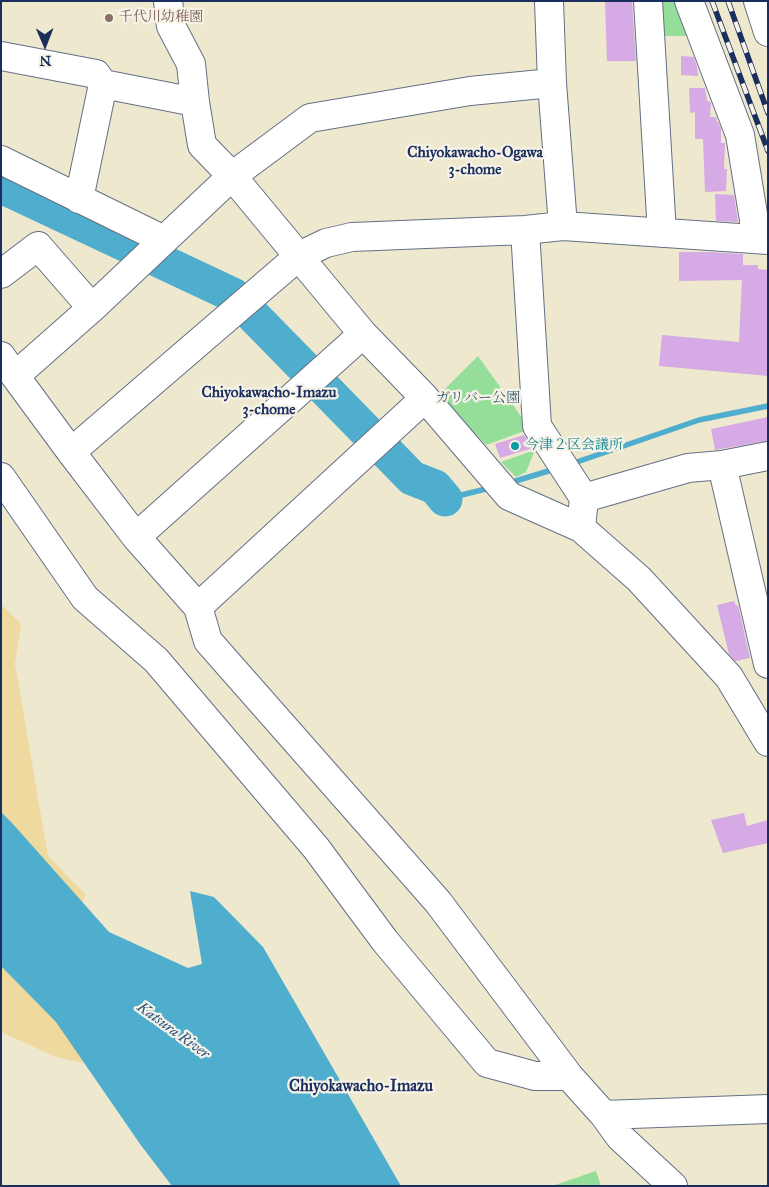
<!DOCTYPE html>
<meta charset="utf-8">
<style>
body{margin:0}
#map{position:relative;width:769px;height:1187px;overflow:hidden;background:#ede8ce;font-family:"IM FELL Great Primer",serif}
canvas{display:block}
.frame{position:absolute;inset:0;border:2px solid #1b2f5e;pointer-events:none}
.north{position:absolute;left:20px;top:20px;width:50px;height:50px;-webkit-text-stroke:4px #f7f3e8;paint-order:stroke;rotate:179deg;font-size:14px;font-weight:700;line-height:20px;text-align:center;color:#1b2f5e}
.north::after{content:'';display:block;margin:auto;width:18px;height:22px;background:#1b2f5e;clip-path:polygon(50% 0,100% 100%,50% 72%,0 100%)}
</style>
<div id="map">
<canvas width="769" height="1187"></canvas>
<div class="frame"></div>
<div class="north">N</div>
</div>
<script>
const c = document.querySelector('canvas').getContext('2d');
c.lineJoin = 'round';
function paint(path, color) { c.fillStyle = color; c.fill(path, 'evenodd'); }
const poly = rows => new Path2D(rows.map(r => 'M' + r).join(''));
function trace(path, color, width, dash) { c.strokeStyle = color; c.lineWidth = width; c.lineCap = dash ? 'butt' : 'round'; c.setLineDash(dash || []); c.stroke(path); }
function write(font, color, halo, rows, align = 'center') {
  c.font = font + ' "IM FELL Great Primer","Noto Serif JP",serif'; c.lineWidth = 4.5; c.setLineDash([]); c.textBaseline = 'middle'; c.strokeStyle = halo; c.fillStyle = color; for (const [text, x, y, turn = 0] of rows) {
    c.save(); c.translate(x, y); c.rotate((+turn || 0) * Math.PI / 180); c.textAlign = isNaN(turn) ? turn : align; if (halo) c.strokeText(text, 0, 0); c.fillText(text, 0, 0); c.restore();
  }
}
paint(poly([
 [657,1,679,1,689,36,658,36],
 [478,356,530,429,486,445,439,395],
 [535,450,526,472,516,477,501,462],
 [596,1171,601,1186,552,1186]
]), '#94de99');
paint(poly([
 [1,604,21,624,15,664,48,856,85,894,75,932,101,1067,56,1057,1,1032]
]), '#eeda9e');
paint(poly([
 [1,812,12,823,109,932,188,968,202,964,190,891,214,897,263,947,401,1186,172,1186,140,1144,56,1022,1,966]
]), '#4faece');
trace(poly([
 [571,464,699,420,768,406],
 [509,483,555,469],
 [445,499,490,488]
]), '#4faece', 5.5);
trace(poly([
 [1,186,233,295,412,478,435,487,445,499]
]), '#4faece', 35);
paint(poly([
 [605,1,632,1,636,61,607,61],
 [681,56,694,57,697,67,698,76,681,75],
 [689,88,705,88,707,101,711,102,710,117,716,117,717,122,718,122,721,128,721,143,725,143,724,169,727,169,726,191,705,192,703,139,695,139,695,112,690,113],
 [715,194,734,195,738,222,716,221],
 [679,252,708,252,743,254,743,265,758,265,758,269,768,270,768,376,659,366,662,335,739,342,742,280,679,281],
 [768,417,768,441,715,450,711,429],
 [524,435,533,448,500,458,495,444],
 [734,601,736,606,738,605,750,658,735,661,729,654,717,605],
 [744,813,747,826,768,820,768,843,723,853,711,820]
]), '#d6aae4');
const minor = poly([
 [168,1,171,26,191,64,195,102,202,145,232,176,363,334,425,398,509,496,581,528,639,579,729,677,768,742],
 [549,1,552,83,563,226],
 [648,1,662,233],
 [689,1,740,135,754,220,754,239],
 [758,1,768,32],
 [1,56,96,74,103,84,79,199],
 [552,83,470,91,310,118,232,176,92,308,15,376,71,452,136,537,198,607,208,641,438,902,569,1076,604,1115,620,1137,673,1186],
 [103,84,195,102],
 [1,160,164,240],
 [525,230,537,426,584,498,581,528],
 [1,274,38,246,92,308],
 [1,356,15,376],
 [71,452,299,256,326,243,352,237,525,230,563,226,768,240],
 [722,465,768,664],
 [1,477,85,598,156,660,316,848,385,941,487,1063,535,1076,569,1076],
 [584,498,688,468,722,465,768,456],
 [136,537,363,334],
 [198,607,425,398],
 [604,1115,768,1109]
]);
trace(minor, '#647085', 30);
trace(minor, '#fff', 28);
const rail = poly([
 [712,1,768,151],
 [728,1,768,113]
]);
trace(rail, '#1b2f5e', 5.5);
trace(rail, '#f7f3e8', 4, [11]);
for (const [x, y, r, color] of [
 [109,18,5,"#8d6e63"],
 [515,446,5,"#0f9aa8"]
]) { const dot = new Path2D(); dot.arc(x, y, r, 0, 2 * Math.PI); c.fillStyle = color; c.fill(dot); trace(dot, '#f7f3e8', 2); }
write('14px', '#785e54', '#f7f3e8', [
 ["千代川幼稚園",119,18]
], 'left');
write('14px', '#395b6d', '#f7f3e8', [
 ["ガリバー公園",478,399]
]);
write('14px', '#0d838f', '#f7f3e8', [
 ["今津２区会議所",525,446]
], 'left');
write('bold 15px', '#1b2f5e', '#f7f3e8', [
 ["Chiyokawacho-Ogawa",475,153],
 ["3-chome",475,170],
 ["Chiyokawacho-Imazu",269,393],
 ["3-chome",269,410]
]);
write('italic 15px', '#2b5580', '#f7f3e8', [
 ["Katsura River",173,1031,36]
]);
write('bold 16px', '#1b2f5e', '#f7f3e8', [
 ["Chiyokawacho-Imazu",361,1087]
]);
</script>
